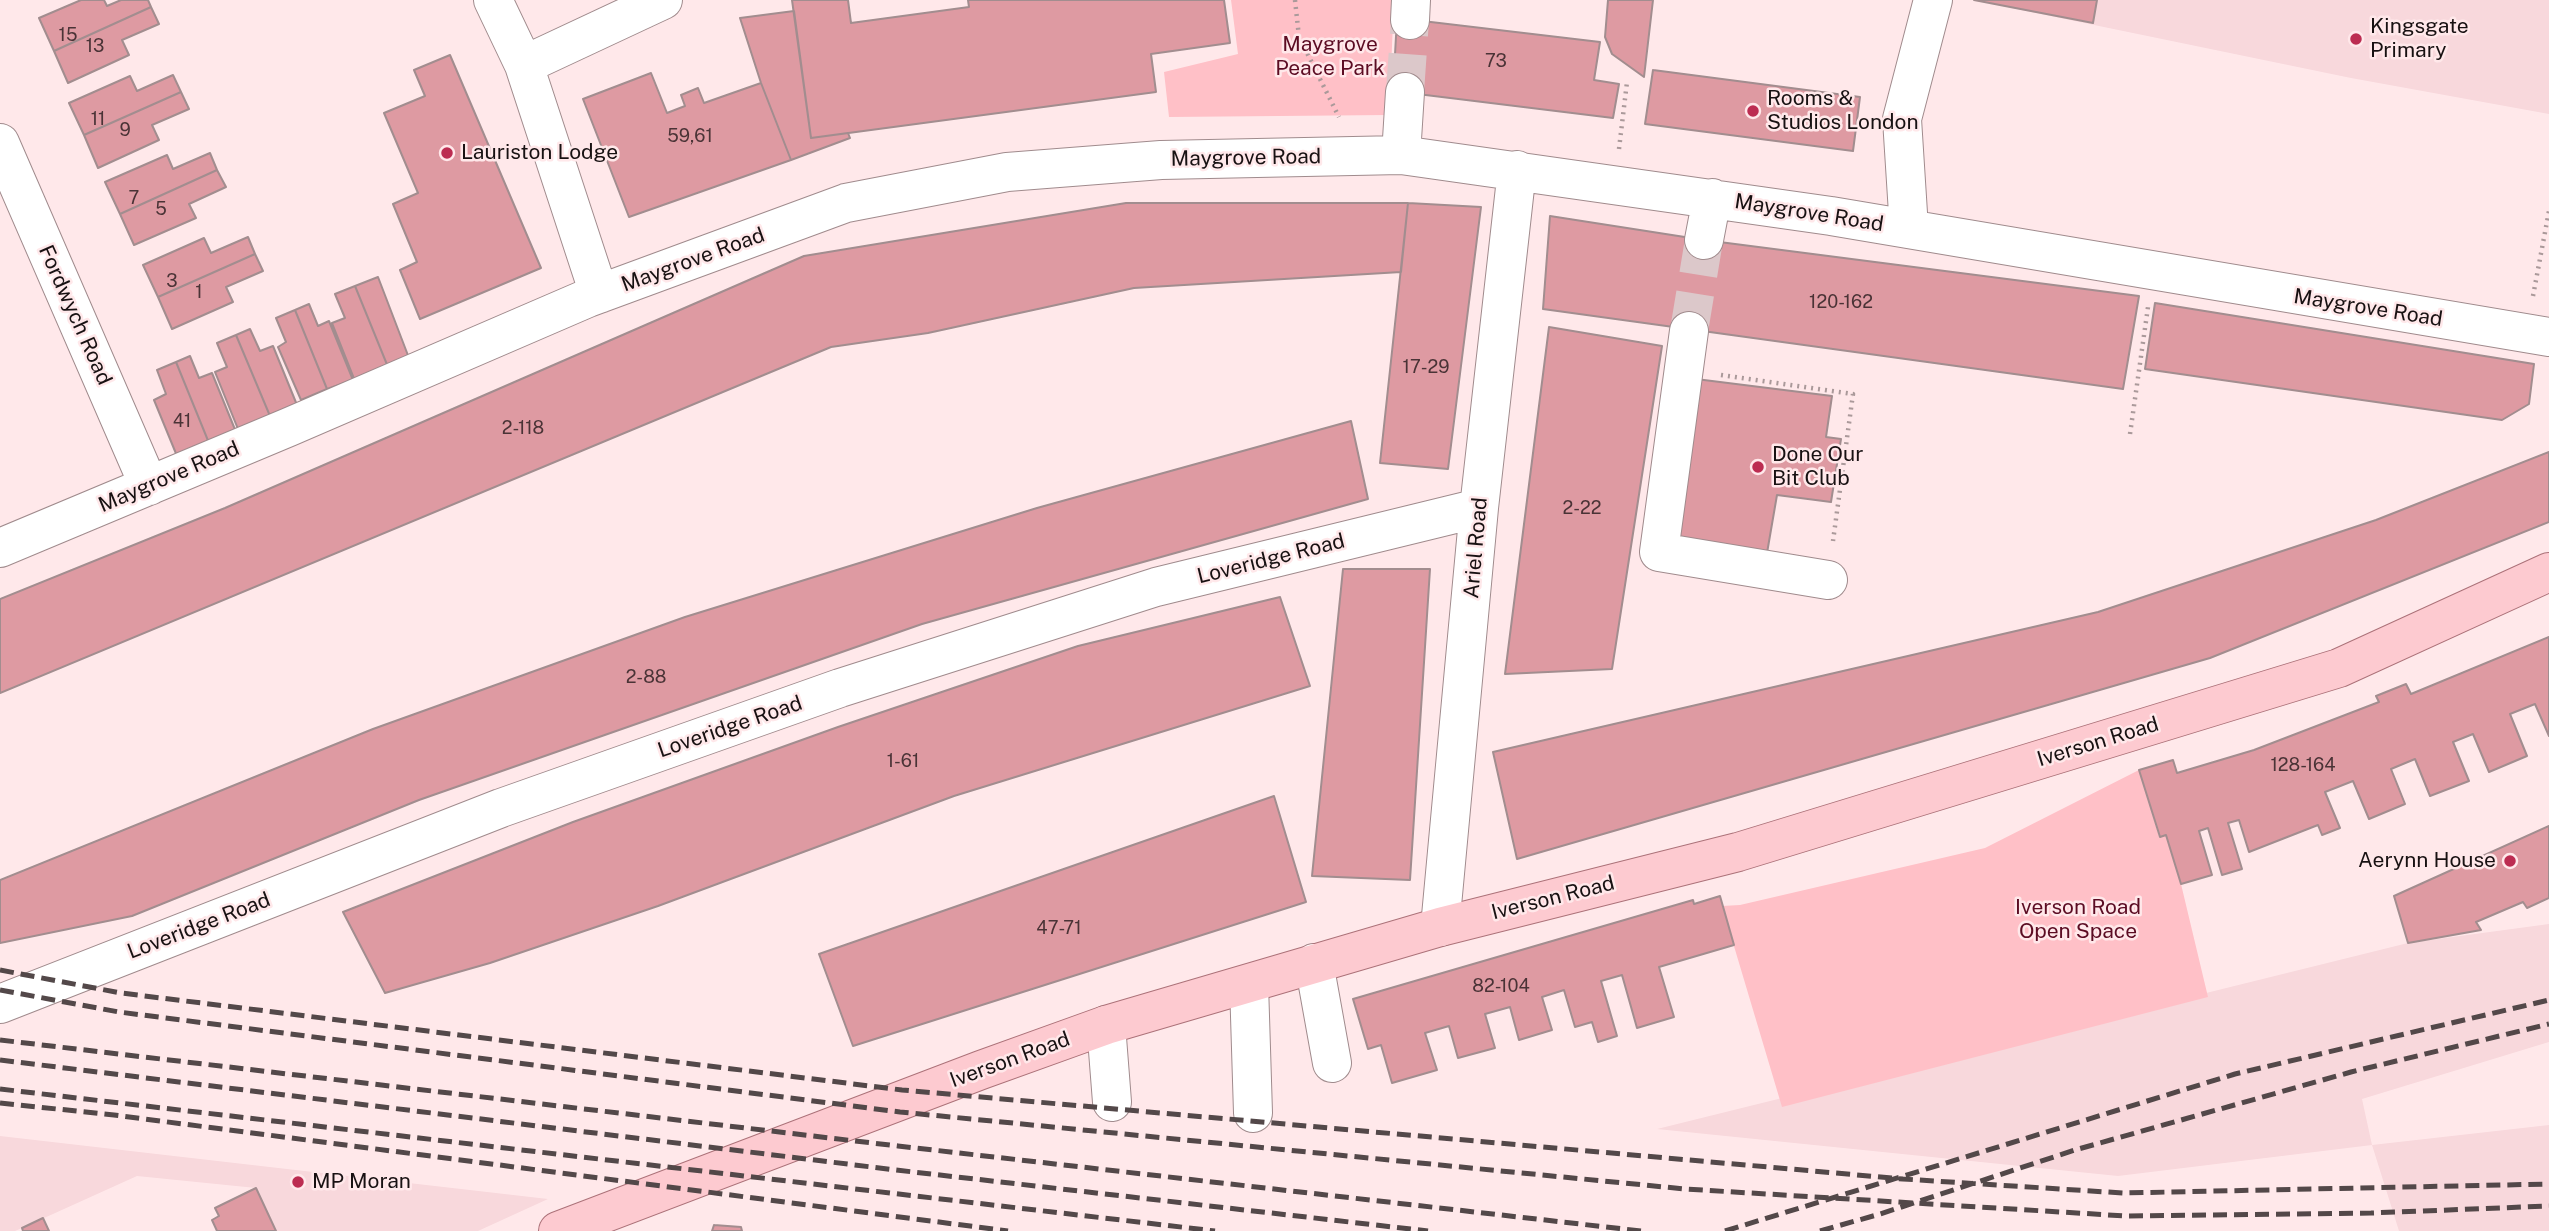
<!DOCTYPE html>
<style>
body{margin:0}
canvas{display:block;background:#ffe8ea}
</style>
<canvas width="2549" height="1231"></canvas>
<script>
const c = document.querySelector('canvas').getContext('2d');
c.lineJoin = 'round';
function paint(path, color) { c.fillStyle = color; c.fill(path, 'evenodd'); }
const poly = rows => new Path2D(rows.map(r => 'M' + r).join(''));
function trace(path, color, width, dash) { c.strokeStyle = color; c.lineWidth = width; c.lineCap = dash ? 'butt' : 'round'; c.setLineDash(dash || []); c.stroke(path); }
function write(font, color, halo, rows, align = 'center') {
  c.font = font + ' "Public Sans",sans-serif'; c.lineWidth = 5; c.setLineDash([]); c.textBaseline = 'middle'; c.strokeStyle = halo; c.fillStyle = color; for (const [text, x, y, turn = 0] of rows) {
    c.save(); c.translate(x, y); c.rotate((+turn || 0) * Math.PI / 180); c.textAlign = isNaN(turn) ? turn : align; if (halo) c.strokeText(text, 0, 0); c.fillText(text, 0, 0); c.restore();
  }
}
paint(poly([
 [1973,0,2549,0,2549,114,2351,78],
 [2549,924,2549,1042,2362,1099,2372,1145,2549,1125,2549,1231,2399,1231,2372,1145,2118,1176,1657,1129,2408,943],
 [0,1136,548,1199,478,1231,276,1231,256,1188,137,1176,22,1228,15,1231,0,1231]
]), '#f8d8dc');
paint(poly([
 [1231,0,1394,0,1389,115,1169,117,1164,72,1238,54],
 [2139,770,2159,836,2166,835,2181,884,2208,997,1782,1107,1722,906,1740,905,1985,848]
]), '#ffc0c7');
const building = poly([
 [81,0,104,0,107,6,121,0,148,0,151,7,54,51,39,18,81,0],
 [792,0,848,0,851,23,969,7,968,0,1224,0,1230,43,1151,54,1156,92,811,138,792,0],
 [1608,0,1653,0,1644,77,1612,54,1605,37,1608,0],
 [1974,0,2097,0,2093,23,1974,0],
 [151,7,159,24,122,40,129,55,68,83,54,51,151,7],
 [794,11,811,138,848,133,850,138,791,160,761,83,740,18,794,11],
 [1397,18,1600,42,1594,80,1619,84,1613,118,1393,91,1397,18],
 [450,55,541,268,420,319,400,270,417,262,393,204,418,193,384,113,425,96,414,70,450,55],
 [1653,70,1860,97,1853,151,1645,124,1653,70],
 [651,73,667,113,685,106,681,95,698,88,704,103,761,83,791,160,629,217,583,99,651,73],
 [173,75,181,92,84,135,69,103,130,76,137,91,173,75],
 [181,92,189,109,152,125,159,140,98,168,84,135,181,92],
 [210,153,217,170,120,214,105,182,167,155,173,169,210,153],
 [217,170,226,187,189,204,196,218,134,245,120,214,217,170],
 [1126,203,1408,203,1401,272,1134,288,928,333,831,347,0,693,0,599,225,508,804,256,1126,203],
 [1408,203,1481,207,1448,469,1380,463,1408,203],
 [1550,216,1704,240,2139,296,2123,389,1543,309,1550,216],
 [248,237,255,254,158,297,143,265,204,238,211,253,248,237],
 [255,254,263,271,226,287,233,302,172,329,158,297,255,254],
 [378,277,409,358,388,367,355,286,378,277],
 [355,286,388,367,355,381,332,323,345,318,335,294,355,286],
 [2155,303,2534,364,2529,404,2502,420,2145,369,2155,303],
 [309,304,318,326,329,321,353,380,327,389,295,310,309,304],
 [295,310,327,389,301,400,278,347,286,342,276,318,295,310],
 [1549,327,1662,346,1612,669,1505,674,1549,327],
 [250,329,260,351,273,346,297,405,270,416,236,335,250,329],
 [236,335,270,416,238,429,215,372,227,367,217,343,236,335],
 [190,356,199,378,212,373,236,432,209,443,176,362,190,356],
 [176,362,209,443,177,456,154,400,166,394,157,370,176,362],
 [1696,379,1832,396,1826,437,1841,439,1831,502,1777,495,1767,553,1666,536,1696,379],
 [1351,421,1368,499,922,624,419,800,132,916,0,943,0,880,373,729,685,617,1037,508,1351,421],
 [2549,452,2549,522,2210,658,1517,859,1493,752,2098,612,2376,520,2549,452],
 [1343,569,1430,569,1410,880,1312,876,1343,569],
 [1280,597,1310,686,954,796,658,906,490,963,385,993,343,912,573,822,838,727,1078,646,1280,597],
 [2549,637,2549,736,2535,704,2510,714,2527,756,2489,772,2473,734,2453,742,2469,781,2430,796,2415,759,2391,769,2405,804,2369,819,2353,781,2325,792,2340,828,2322,835,2318,825,2249,852,2239,820,2228,823,2242,869,2222,875,2208,828,2199,831,2212,875,2181,884,2166,835,2160,837,2139,770,2173,760,2177,773,2254,750,2379,702,2376,696,2406,684,2411,694,2549,637],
 [1274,796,1306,902,853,1046,819,954,1274,796],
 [2549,826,2549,898,2527,908,2523,902,2476,922,2481,930,2408,943,2394,896,2549,826],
 [1720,896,1734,945,1659,967,1674,1017,1637,1028,1622,975,1601,981,1617,1036,1598,1042,1592,1022,1575,1027,1564,990,1542,997,1552,1030,1519,1040,1510,1007,1485,1014,1495,1048,1458,1058,1449,1026,1425,1033,1437,1070,1392,1083,1381,1045,1368,1049,1353,999,1693,900,1694,904,1720,896],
 [256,1188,276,1231,217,1231,212,1220,219,1216,215,1208,256,1188],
 [43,1218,49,1231,23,1231,22,1228,43,1218],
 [714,1225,741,1227,742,1231,712,1231,714,1225]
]);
paint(building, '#de9aa2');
trace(building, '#a28d8f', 2);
trace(poly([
 [1405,92,1410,20],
 [1689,331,1704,240]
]), '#dcc8ca', 38, [38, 19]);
const minor = poly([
 [493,0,524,65,599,294],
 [1410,20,1411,0],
 [524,65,663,0],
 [0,143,149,486],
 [1401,155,1405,92],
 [1909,229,1902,119,1933,0],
 [1704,240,1712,198],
 [1689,331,1659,552,1828,580],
 [0,548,289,427,588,298,846,203,1007,172,1161,160,1401,155,1831,216,2549,337],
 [1440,927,1479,508,1517,170],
 [1314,963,1332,1063],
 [1249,984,1253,1113],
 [0,1004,501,808,840,688,1156,587,1479,508],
 [1106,1025,1112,1102]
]);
const major = poly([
 [558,1231,981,1070,1106,1025,1440,927,1738,852,2339,668,2549,572]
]);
trace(minor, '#a08b8d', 40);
trace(major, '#ac7279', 40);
trace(poly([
 [1295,0,1299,37,1339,117],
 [1619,149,1627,82],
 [2533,296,2549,211],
 [1721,375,1853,394,1833,541],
 [2130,434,2148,307]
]), '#aa999a', 4.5, [2, 5]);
trace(minor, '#fff', 38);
trace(major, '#fdcad0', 38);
trace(poly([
 [0,970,121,993,902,1090,1903,1179,2123,1193,2549,1184],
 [0,990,119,1012,900,1112,1685,1189,2126,1216,2371,1213,2549,1206],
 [0,1040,898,1146,1641,1231],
 [0,1060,896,1170,1428,1231],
 [0,1089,1215,1231],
 [0,1103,114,1115,1008,1231],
 [1725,1231,2235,1074,2549,1000],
 [1820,1231,1880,1214,2075,1150,2351,1072,2549,1024]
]), '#534849', 5, [14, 7]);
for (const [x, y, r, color] of [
 [2356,39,7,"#bc2c51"],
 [1753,111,7,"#bc2c51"],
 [447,153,7,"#bc2c51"],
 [1758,467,7,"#bc2c51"],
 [2510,861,7,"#bc2c51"],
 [298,1182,7,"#bc2c51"]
]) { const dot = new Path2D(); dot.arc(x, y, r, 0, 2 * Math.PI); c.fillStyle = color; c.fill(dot); trace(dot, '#ffe8ea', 2.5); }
write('18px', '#4a3336', null, [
 ["15",68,35],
 ["13",95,46],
 ["73",1496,61],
 ["11",98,119],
 ["9",125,130],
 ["59,61",690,136],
 ["7",134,198],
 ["5",161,209],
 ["3",172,281],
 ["1",199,292],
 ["120-162",1841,302],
 ["17-29",1426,367],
 ["41",182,421],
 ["2-118",523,428],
 ["2-22",1582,508],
 ["2-88",646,677],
 ["1-61",903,761],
 ["128-164",2303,765],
 ["47-71",1059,928],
 ["82-104",1501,986]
]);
write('21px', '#181112', '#ffe8ea', [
 ["Kingsgate",2370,27],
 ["Primary",2370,51],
 ["Rooms &",1767,99],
 ["Studios London",1767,123],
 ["Lauriston Lodge",461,153],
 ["Done Our",1772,455],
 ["Bit Club",1772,479],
 ["Aerynn House",2496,861,"right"],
 ["MP Moran",312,1182]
], 'left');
write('21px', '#5c0c23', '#ffe8ea', [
 ["Maygrove",1330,45],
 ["Peace Park",1330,69],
 ["Iverson Road",2078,908],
 ["Open Space",2078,932]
]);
write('21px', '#181112', '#ffe8ea', [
 ["Maygrove Road",1246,158,-1],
 ["Maygrove Road",1809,213,9],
 ["Maygrove Road",693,260,-20],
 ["Maygrove Road",2368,308,9],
 ["Fordwych Road",75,315,66],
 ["Maygrove Road",169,477,-23],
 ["Ariel Road",1476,548,-85],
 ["Loveridge Road",1271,559,-14],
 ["Loveridge Road",730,727,-19],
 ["Iverson Road",2098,742,-17],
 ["Iverson Road",1553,898,-14],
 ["Loveridge Road",199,926,-21],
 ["Iverson Road",1010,1060,-20]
]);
</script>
